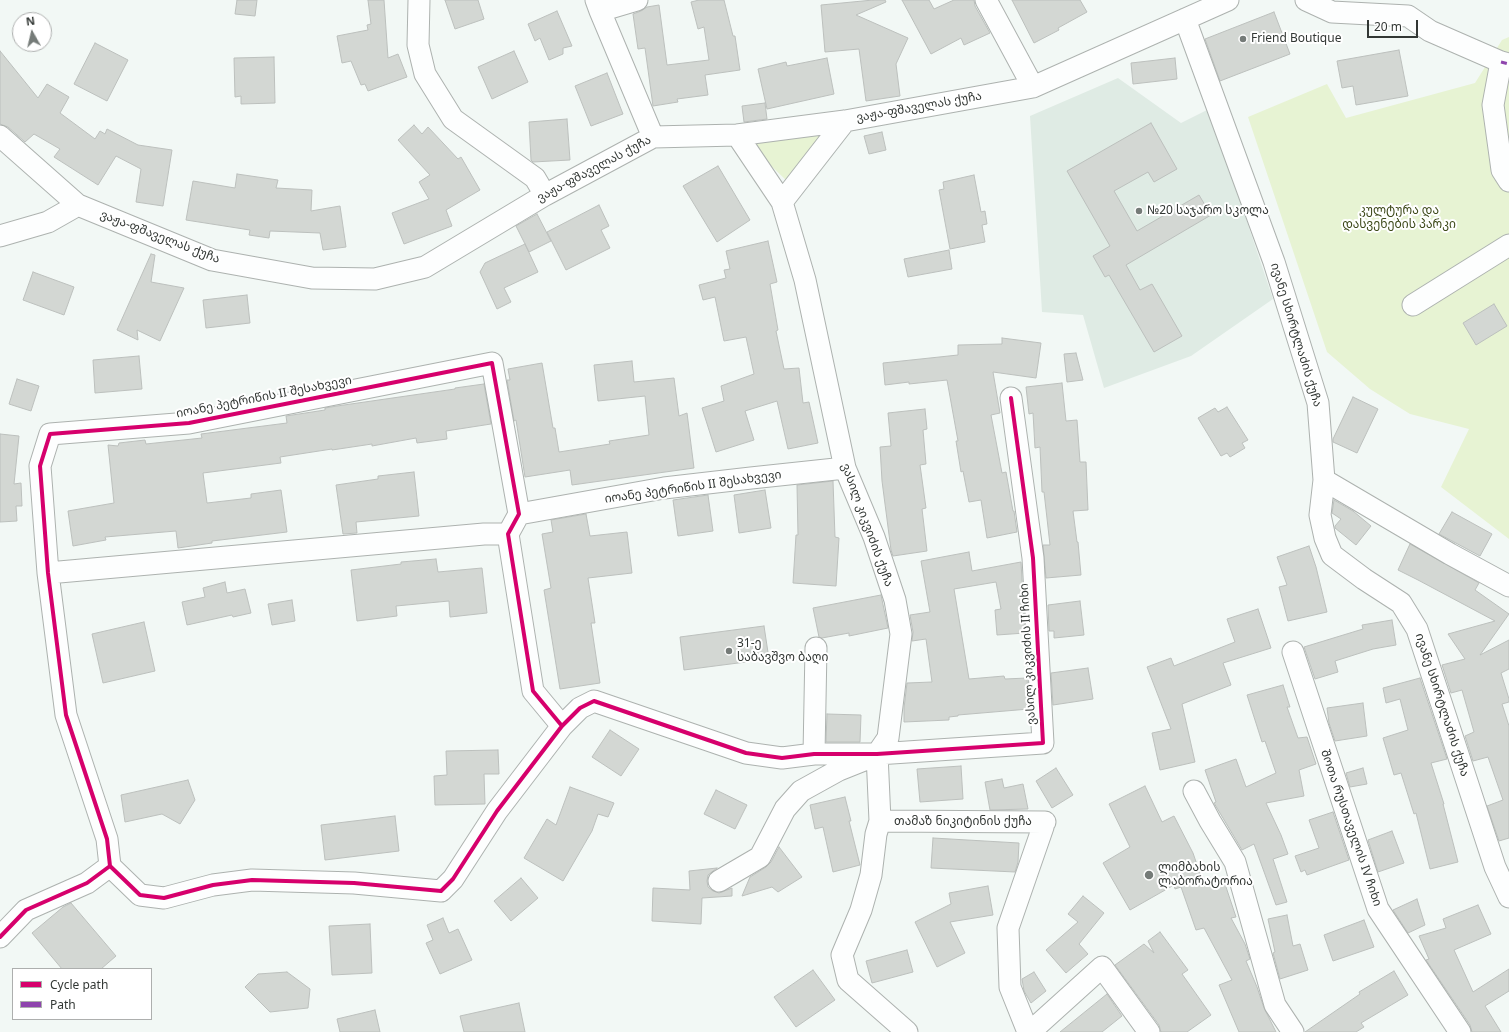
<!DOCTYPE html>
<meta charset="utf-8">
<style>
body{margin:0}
#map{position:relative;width:1509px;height:1032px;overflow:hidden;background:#f2f8f5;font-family:"Noto Sans",sans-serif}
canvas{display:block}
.legend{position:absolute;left:12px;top:968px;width:140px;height:52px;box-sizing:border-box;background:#fff;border:1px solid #adafae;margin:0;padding:5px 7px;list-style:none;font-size:12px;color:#323734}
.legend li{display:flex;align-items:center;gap:8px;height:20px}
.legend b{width:20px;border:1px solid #adafae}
.north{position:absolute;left:12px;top:12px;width:40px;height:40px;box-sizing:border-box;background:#fff;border:1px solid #adafae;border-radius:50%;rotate:352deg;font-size:11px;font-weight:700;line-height:16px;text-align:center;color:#323734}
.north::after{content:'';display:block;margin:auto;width:14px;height:18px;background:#757b78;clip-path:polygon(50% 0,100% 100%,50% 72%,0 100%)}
.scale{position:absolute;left:1367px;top:20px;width:51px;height:18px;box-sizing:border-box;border:2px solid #323734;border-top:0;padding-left:5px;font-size:12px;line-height:14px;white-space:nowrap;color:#323734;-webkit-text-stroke:3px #fff;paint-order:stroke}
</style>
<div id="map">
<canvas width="1509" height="1032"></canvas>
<ul class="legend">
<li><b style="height:5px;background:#d6006c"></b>Cycle path</li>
<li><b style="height:5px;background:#8e44ad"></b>Path</li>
</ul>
<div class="north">N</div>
<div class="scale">20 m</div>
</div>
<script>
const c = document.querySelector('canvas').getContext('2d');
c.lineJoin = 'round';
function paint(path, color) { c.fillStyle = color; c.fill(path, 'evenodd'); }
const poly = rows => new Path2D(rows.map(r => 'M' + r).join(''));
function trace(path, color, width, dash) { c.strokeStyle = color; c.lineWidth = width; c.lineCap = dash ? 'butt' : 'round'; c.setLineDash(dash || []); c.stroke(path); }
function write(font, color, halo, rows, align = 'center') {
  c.font = font + ' "Noto Sans","Noto Sans Georgian",sans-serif'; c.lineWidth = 4; c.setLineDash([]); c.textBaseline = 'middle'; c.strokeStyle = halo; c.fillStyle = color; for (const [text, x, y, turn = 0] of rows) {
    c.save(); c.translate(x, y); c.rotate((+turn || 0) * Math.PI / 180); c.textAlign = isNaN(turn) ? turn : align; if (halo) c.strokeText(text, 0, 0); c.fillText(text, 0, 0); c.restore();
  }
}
paint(poly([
 [1118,78,1181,123,1209,109,1273,299,1191,356,1104,388,1083,315,1042,312,1030,116]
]), '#dfebe4');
paint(poly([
 [1509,37,1509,539,1441,487,1469,429,1410,414,1370,389,1327,352,1248,117,1327,84,1346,118,1475,83,1502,40],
 [826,131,788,182,743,139]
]), '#e7f3d3');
const building = poly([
 [237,0,257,0,255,16,235,14,237,0],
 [368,0,384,0,388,58,398,54,407,77,368,91,365,84,361,85,351,61,342,63,337,36,368,30,367,25,371,24,368,0],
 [445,0,478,0,484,19,455,29,445,0],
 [699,0,724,0,733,36,735,36,740,70,705,75,708,95,677,99,678,102,653,106,645,48,638,49,633,14,641,11,647,7,659,5,667,65,709,60,704,27,698,29,691,2,699,0],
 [873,0,885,0,886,2,856,15,908,38,896,64,900,96,866,101,859,49,825,52,821,5,873,0],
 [902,0,929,0,934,9,954,0,974,0,975,6,990,33,964,45,961,38,931,54,902,0],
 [1012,0,1080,0,1087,12,1058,28,1059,30,1034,43,1012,0],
 [557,11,572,46,563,48,563,54,549,60,540,38,535,41,528,24,557,11],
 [1274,12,1290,54,1220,81,1205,39,1274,12],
 [95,43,128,60,107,101,74,84,95,43],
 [1399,50,1408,96,1356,105,1353,86,1342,88,1337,61,1399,50],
 [0,51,38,98,47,84,69,97,60,113,95,139,100,131,105,134,107,129,138,145,172,150,163,206,136,202,141,169,116,156,98,185,54,157,60,149,34,134,25,142,8,127,0,124,0,51],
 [514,51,528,82,492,99,478,67,514,51],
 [274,57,275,103,241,104,241,96,235,97,234,58,274,57],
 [827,58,834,94,767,109,758,69,786,62,787,66,827,58],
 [1175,58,1177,79,1133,84,1131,63,1175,58],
 [607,73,623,114,591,126,575,86,607,73],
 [765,103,767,119,744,122,742,106,765,103],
 [567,119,570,160,533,162,531,160,529,122,567,119],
 [1151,123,1177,169,1154,182,1148,172,1114,191,1137,231,1199,195,1211,215,1126,265,1140,290,1152,284,1182,336,1154,352,1109,275,1105,277,1093,256,1110,246,1067,171,1151,123],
 [414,125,422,134,428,127,458,159,461,157,480,190,446,210,452,226,404,244,392,213,429,199,419,182,430,175,398,140,414,125],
 [882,132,886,150,869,154,864,136,882,132],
 [718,166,750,220,717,242,683,186,718,166],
 [237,174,278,180,276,188,312,190,311,211,340,206,346,247,323,250,320,233,270,231,269,238,249,235,250,230,186,220,193,181,235,188,237,174],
 [974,175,981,212,985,211,987,224,982,225,985,242,950,249,939,190,944,189,943,182,974,175],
 [599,205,609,226,601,230,610,248,566,270,547,232,599,205],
 [537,214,551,241,529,252,516,226,537,214],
 [768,241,777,282,770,284,778,330,776,331,784,369,799,368,803,403,809,402,818,443,788,449,777,401,745,411,754,440,716,452,702,408,724,401,721,386,754,374,746,337,724,341,715,297,703,300,699,285,726,278,724,270,730,269,726,251,768,241],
 [525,244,538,272,504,288,511,302,497,309,480,272,485,263,525,244],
 [949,250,952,269,908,277,904,259,949,250],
 [151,254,155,255,151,282,184,288,160,341,137,330,138,340,117,330,151,254],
 [33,272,74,287,64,315,23,300,33,272],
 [247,295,250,323,206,328,203,300,247,295],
 [1494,304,1507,326,1476,345,1463,323,1494,304],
 [1002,338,1041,343,1036,378,993,372,1000,413,991,415,1002,473,1006,472,1013,511,1014,511,1017,532,987,538,981,500,969,502,963,471,961,472,956,441,958,441,947,380,909,384,909,382,885,385,883,363,958,355,958,345,1002,344,1002,338],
 [1076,353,1083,380,1067,382,1064,354,1076,353],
 [139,356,142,389,95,393,93,360,139,356],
 [632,361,634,382,674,378,679,416,687,413,694,468,572,485,570,470,525,477,516,420,514,421,507,380,510,380,508,369,542,363,553,428,555,428,559,452,610,444,609,441,649,435,645,396,598,401,594,365,632,361],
 [17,379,39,386,31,411,9,404,17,379],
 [1062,383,1066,421,1077,420,1080,462,1086,462,1088,510,1073,511,1077,542,1078,542,1081,575,1046,578,1043,545,1050,545,1044,492,1042,492,1040,447,1035,448,1033,413,1029,414,1026,387,1062,383],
 [484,384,491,424,446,431,447,439,417,443,416,438,372,446,372,444,332,450,332,449,280,457,281,463,203,473,207,503,251,498,251,494,281,490,287,532,212,541,212,543,178,548,176,531,105,537,106,540,73,546,68,511,114,503,108,445,118,446,119,443,145,440,146,444,202,438,201,434,287,423,286,416,325,410,325,408,337,406,455,389,455,388,484,384],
 [1353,397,1378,409,1357,453,1333,442,1333,439,1353,397],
 [1227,407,1248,440,1242,443,1245,448,1230,457,1227,453,1221,456,1198,418,1215,408,1218,412,1227,407],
 [925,409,927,429,923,430,926,464,920,465,926,508,922,509,927,551,893,556,891,550,882,481,880,447,891,446,888,413,925,409],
 [0,434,19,436,14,484,21,483,22,506,16,506,17,521,0,522,0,434],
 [414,472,419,516,356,522,357,533,343,534,336,485,378,479,378,476,414,472],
 [833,481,835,537,839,538,836,586,793,583,796,535,798,535,797,485,833,481],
 [765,490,771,528,739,533,734,495,765,490],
 [708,495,713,531,678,536,673,500,708,495],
 [1334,500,1353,511,1371,526,1356,545,1335,528,1335,526,1341,519,1332,513,1334,500],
 [1452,512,1492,534,1480,556,1439,534,1452,512],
 [586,514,590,536,627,532,632,573,588,578,595,623,591,623,600,683,560,689,544,590,551,588,542,534,553,532,551,520,586,514],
 [1410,544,1479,583,1475,590,1509,614,1480,655,1509,640,1509,669,1501,673,1509,699,1509,702,1502,704,1509,726,1509,838,1499,841,1487,806,1503,800,1488,757,1473,761,1465,736,1474,732,1462,690,1451,693,1442,665,1465,659,1448,634,1495,621,1418,580,1398,570,1410,544],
 [1309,546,1316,567,1327,612,1288,621,1279,587,1287,585,1277,557,1309,546],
 [969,552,972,571,1021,562,1025,633,997,635,995,610,1001,609,996,582,954,589,969,679,1004,676,1005,679,1027,678,1029,709,958,715,958,716,949,717,949,720,904,722,904,708,907,683,932,682,926,639,912,641,913,632,910,615,930,612,921,561,969,552],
 [436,559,438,572,482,568,487,613,450,617,449,601,396,606,397,616,357,621,351,570,401,564,401,562,436,559],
 [225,582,227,593,245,589,251,613,233,617,232,615,187,625,182,602,205,597,203,588,225,582],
 [881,595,888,628,849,636,849,633,822,638,819,637,813,608,881,595],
 [292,600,295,621,272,625,268,604,292,600],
 [1080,601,1084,635,1054,638,1054,631,1049,631,1048,605,1080,601],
 [1258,609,1271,648,1223,663,1231,685,1182,704,1195,762,1160,770,1152,733,1171,729,1147,667,1171,658,1174,666,1235,642,1227,619,1258,609],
 [1392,620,1396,645,1373,649,1335,661,1338,672,1315,679,1304,647,1363,629,1362,625,1392,620],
 [144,622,155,671,103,683,92,634,144,622],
 [764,626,769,659,684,670,680,637,764,626],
 [1088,668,1093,699,1053,705,1051,673,1088,668],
 [1420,678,1447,759,1431,763,1444,804,1443,804,1458,862,1430,869,1416,813,1414,814,1401,773,1394,775,1383,738,1408,730,1400,699,1386,703,1383,688,1420,678],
 [1283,685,1290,707,1287,707,1298,738,1307,737,1316,764,1299,770,1304,796,1266,803,1281,835,1288,854,1273,859,1287,902,1276,905,1254,844,1242,850,1214,803,1216,802,1205,770,1236,759,1246,787,1276,773,1265,741,1262,742,1247,695,1283,685],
 [1363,703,1367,736,1335,741,1329,723,1327,708,1363,703],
 [827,714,861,715,860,742,826,742,827,714],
 [610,730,639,749,621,776,592,757,610,730],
 [498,750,499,774,484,774,485,804,435,805,434,776,447,775,446,751,498,750],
 [961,766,963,799,920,802,917,769,961,766],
 [1056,768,1073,795,1052,808,1036,781,1056,768],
 [1363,768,1367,784,1350,787,1346,773,1363,768],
 [1002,779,1004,788,1023,784,1028,809,990,810,985,782,1002,779],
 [188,780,195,800,180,824,162,814,125,822,121,795,188,780],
 [1145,786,1162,822,1174,816,1193,853,1204,885,1223,878,1236,917,1231,918,1245,944,1250,959,1246,961,1257,987,1264,1008,1276,1032,1239,1032,1219,985,1232,980,1204,928,1196,930,1181,887,1175,889,1174,885,1130,910,1103,863,1130,847,1109,804,1145,786],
 [570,787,614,803,608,817,598,814,592,831,563,881,524,858,547,819,556,825,570,787],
 [716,790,747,805,735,829,704,814,716,790],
 [845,797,851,821,849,821,860,865,833,872,823,827,815,829,810,805,845,797],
 [1333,812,1349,860,1307,875,1305,870,1301,872,1295,856,1319,848,1309,820,1333,812],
 [395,816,399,851,325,860,321,825,395,816],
 [1392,831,1404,863,1378,872,1368,840,1392,831],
 [933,838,1019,843,1018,862,1015,872,931,868,933,838],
 [779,847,802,877,778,892,772,887,742,896,750,877,766,867,771,862,779,847],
 [717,868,708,875,707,881,708,887,713,891,719,893,732,888,732,896,702,898,701,924,652,921,653,888,690,890,689,871,717,868],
 [521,878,538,898,511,921,494,901,521,878],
 [988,886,993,915,950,922,965,953,937,967,915,922,951,904,949,893,988,886],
 [1083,896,1104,913,1079,944,1088,954,1066,973,1046,950,1078,922,1068,914,1083,896],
 [1417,899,1425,925,1408,933,1393,910,1417,899],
 [71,903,116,956,101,969,62,969,32,933,63,907,71,903],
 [1478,905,1491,934,1454,950,1473,992,1509,969,1509,991,1485,1006,1501,1032,1472,1032,1470,1025,1426,960,1429,959,1419,936,1446,928,1443,919,1478,905],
 [1287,915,1293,946,1300,944,1308,970,1280,979,1273,953,1275,952,1268,919,1287,915],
 [443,918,449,933,458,929,472,960,440,974,426,943,433,940,427,925,443,918],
 [1364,920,1374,947,1333,961,1324,935,1364,920],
 [370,924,372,973,332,975,329,926,370,924],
 [1160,932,1188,970,1182,974,1211,1015,1187,1032,1161,1032,1159,1025,1115,965,1144,944,1154,953,1148,941,1160,932],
 [907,950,913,972,872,983,866,961,907,950],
 [813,970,835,1000,796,1027,774,997,813,970],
 [1394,971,1408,995,1361,1023,1364,1027,1356,1032,1305,1032,1360,994,1359,992,1394,971],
 [287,972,310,989,308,1008,270,1012,245,987,258,974,287,972],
 [1034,972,1046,991,1031,1003,1024,991,1022,979,1034,972],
 [1107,994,1122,1016,1102,1032,1060,1032,1107,994],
 [519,1003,525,1032,464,1032,460,1016,519,1003],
 [375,1010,380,1032,340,1032,337,1019,375,1010]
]);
paint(building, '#d3d7d3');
trace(building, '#bcc0bd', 1);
const minor = poly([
 [419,0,418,45,425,74,453,119,535,178,545,195],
 [596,0,600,11,653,137],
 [986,0,1033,87],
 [1306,0,1332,12,1408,16,1430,31,1501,62,1509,64],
 [600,11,637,0],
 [1185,19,1274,262,1318,403,1324,480,1320,515,1325,538,1332,555,1364,579,1401,603,1417,629,1495,867,1509,897],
 [1501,62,1493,105,1502,170,1509,181],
 [737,135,782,202,805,280,845,468,874,537,895,600,901,634,888,738,877,754,880,821,876,834,871,875,861,910,842,955,848,980,907,1032],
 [0,136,78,205],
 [782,202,845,121],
 [0,236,48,222,78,205,212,260,312,278,375,279,425,267,545,195,653,137,737,135,845,121,1033,87,1228,0],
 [1413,305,1509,245],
 [1324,480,1450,554,1509,586],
 [519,514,664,488,751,478,845,468],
 [48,573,484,534,508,534],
 [1293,652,1378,909,1460,1032],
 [814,754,816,648],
 [1194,791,1210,821,1235,862,1275,1005,1293,1032],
 [880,821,1045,822],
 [110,866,140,895,164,898,213,885,252,880,354,883,441,891,453,879,497,811,562,726,580,708,594,701,746,753,782,758,814,754,877,754,1043,743,1033,558,1011,398],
 [719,881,760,857,785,809,801,791,839,770,869,758],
 [0,937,26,910,87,883,110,866,107,839,66,715,48,573,40,466,50,434,189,423,492,363,519,514,508,534,533,691,562,726],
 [1028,1032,1010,987,1008,928,1043,827],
 [1030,1032,1102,967,1149,1032]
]);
trace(minor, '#adb2af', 23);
trace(minor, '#fdfefe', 21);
trace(poly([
 [1501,62,1509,64]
]), '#8e44ad', 3, [6, 3]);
trace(poly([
 [110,866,140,895,164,898,213,885,252,880,354,883,441,891,453,879,497,811,562,726,580,708,594,701,746,753,782,758,814,754,877,754,1043,743,1033,558,1011,398],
 [0,937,26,910,87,883,110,866,107,839,66,715,48,573,40,466,50,434,189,423,492,363,519,514,508,534,533,691,562,726]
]), '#d6006c', 4);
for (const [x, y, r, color] of [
 [1243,39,4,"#757b78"],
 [1139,211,4,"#757b78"],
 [729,651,4,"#757b78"],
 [1149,875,5,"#757b78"]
]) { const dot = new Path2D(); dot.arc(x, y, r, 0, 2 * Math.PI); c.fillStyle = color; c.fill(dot); trace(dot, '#fff', 1.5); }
write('12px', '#323734', '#fff', [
 ["Friend Boutique",1251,39],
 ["№20 საჯარო სკოლა",1147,211],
 ["31-ე",737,644],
 ["საბავშვო ბაღი",737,658],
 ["ლიმბახის",1158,868],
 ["ლაბორატორია",1158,882]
], 'left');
write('12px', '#323734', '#fff', [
 ["ვაჟა-ფშაველას ქუჩა",919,107,-10],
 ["ვაჟა-ფშაველას ქუჩა",594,169,-28],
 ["ვაჟა-ფშაველას ქუჩა",160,237,21],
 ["ივანე სხირტლაძის ქუჩა",1296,335,73],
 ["იოანე პეტრიწის II შესახვევი",264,397,-11],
 ["იოანე პეტრიწის II შესახვევი",693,487,-8],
 ["ვასილ კიკვიძის ქუჩა",867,525,70],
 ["ვასილ კიკვიძის II ჩიხი",1028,654,-93],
 ["ივანე სხირტლაძის ქუჩა",1442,705,72],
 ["თამაზ ნიკიტინის ქუჩა",963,822],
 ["შოთა რუსთაველის IV ჩიხი",1351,828,71]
]);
write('12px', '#3d4919', '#fff', [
 ["კულტურა და",1399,211],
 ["დასვენების პარკი",1399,225]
]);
</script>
